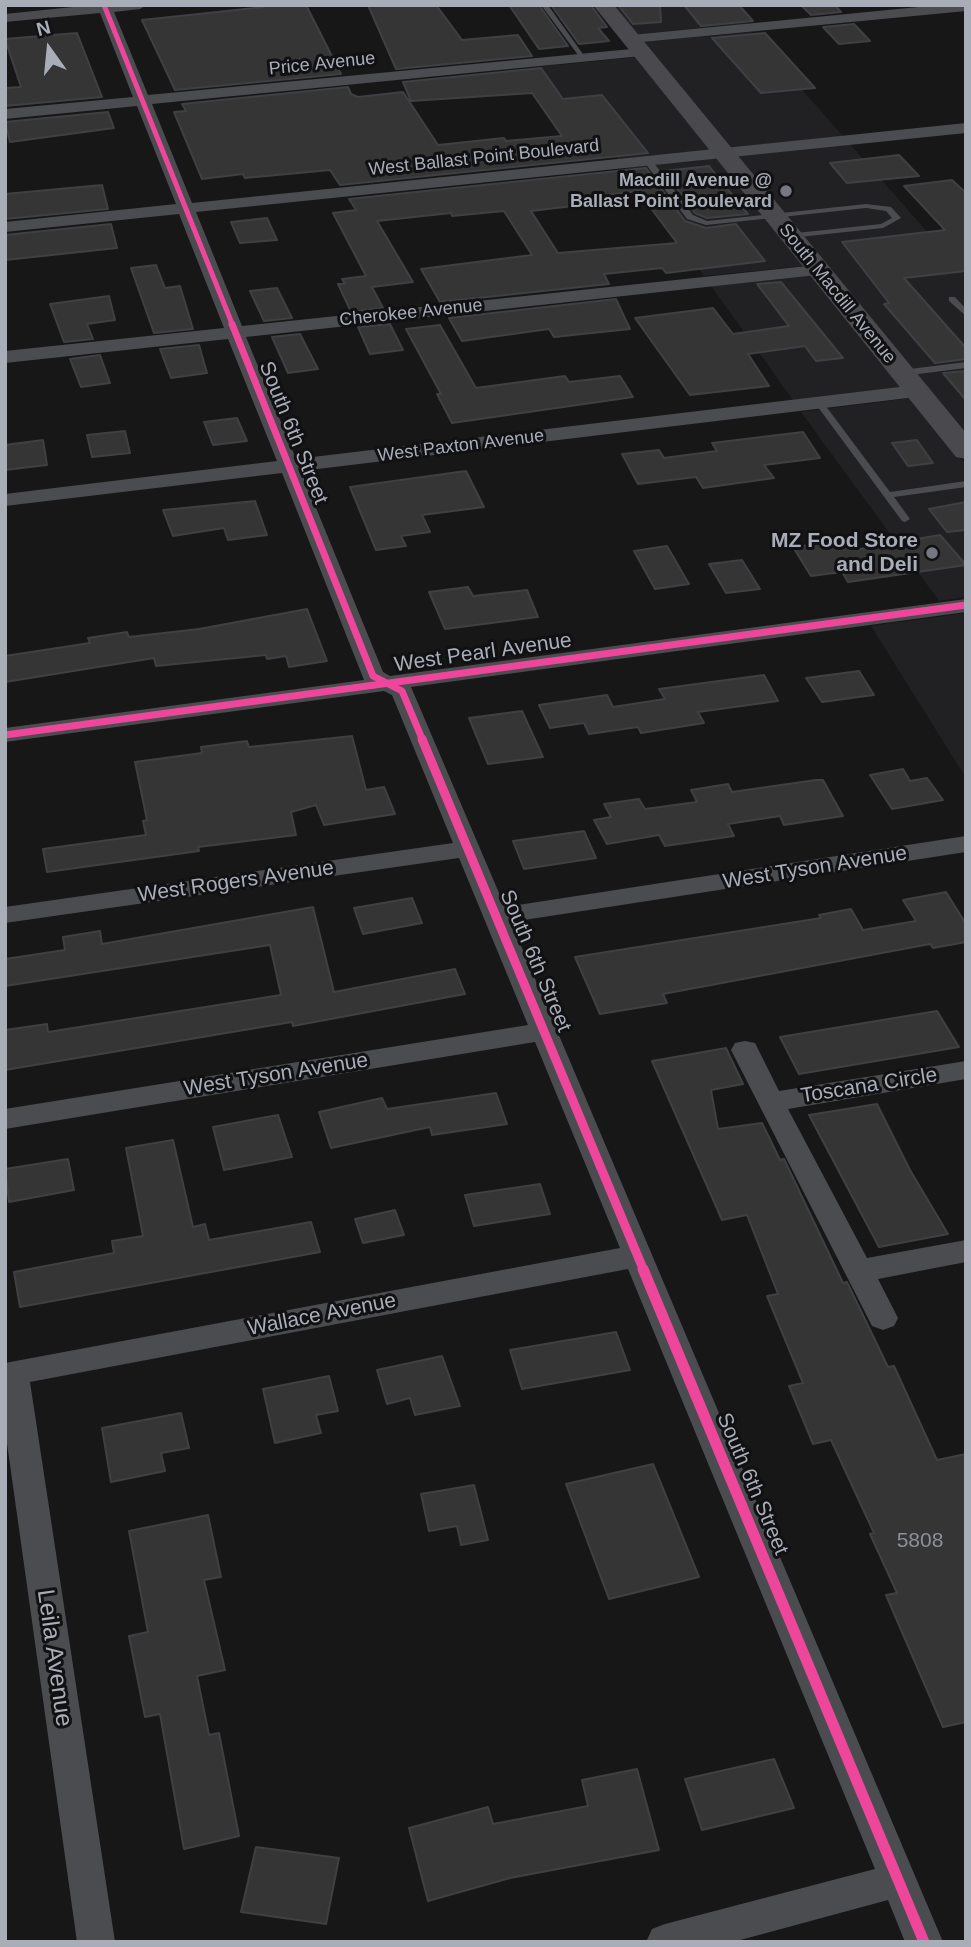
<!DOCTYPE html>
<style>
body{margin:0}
#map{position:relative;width:971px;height:1947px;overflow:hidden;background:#171717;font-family:Helvetica,sans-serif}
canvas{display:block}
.frame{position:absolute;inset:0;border:7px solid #a8adb8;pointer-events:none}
.north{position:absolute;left:14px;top:14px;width:70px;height:70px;-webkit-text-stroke:5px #111113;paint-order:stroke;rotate:345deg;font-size:19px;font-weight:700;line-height:28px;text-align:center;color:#a8adb8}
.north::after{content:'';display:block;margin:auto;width:24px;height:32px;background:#a8adb8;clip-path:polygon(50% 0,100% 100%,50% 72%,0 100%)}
</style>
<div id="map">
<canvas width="971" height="1947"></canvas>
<div class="frame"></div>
<div class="north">N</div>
</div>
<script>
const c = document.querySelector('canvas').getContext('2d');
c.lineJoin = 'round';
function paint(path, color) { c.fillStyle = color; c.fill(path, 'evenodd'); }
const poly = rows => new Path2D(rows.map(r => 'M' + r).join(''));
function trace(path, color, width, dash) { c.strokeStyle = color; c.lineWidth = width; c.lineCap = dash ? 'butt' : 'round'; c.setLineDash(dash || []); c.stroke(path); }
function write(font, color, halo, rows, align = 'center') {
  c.font = font + ' Helvetica,sans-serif'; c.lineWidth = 6; c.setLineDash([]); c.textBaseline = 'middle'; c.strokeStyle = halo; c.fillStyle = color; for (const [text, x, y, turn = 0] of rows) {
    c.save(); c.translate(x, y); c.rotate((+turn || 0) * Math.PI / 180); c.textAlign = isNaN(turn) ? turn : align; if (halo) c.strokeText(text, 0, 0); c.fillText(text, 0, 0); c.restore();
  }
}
paint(poly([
 [612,5,739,5,747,25,637,35],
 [751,32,843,136,727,148,643,42],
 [638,57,710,150,618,159,537,67],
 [850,144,966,276,966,437,734,156],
 [717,158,803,266,704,276,625,168],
 [811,275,902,387,793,400,711,286],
 [911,398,966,465,966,597,939,601,801,412],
 [966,613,966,778,871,626]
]), '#212123');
const building = poly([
 [263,5,306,5,341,74,175,90,142,20,264,7,263,5],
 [368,5,436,5,462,40,518,35,532,56,396,69,368,5],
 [509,5,539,5,568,46,539,49,509,5],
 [551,5,591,5,607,27,598,28,609,41,579,44,551,5],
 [618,5,660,5,661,22,633,24,618,5],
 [684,5,739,5,753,21,701,26,684,5],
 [801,5,835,5,841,12,811,15,801,5],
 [854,24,870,41,839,44,823,27,854,24],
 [77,33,102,97,5,106,5,88,21,87,5,39,77,33],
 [765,33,815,88,761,93,712,38,765,33],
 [541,68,563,99,602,95,648,153,340,185,330,170,245,178,243,174,202,179,174,112,186,111,182,104,348,87,351,94,358,97,403,92,438,145,504,138,506,141,562,136,532,93,411,101,403,82,541,68],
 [108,112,114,128,10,142,5,122,108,112],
 [899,155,919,176,847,183,830,163,899,155],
 [709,166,716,175,748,214,707,218,695,213,664,171,709,166],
 [646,168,685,221,706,228,736,224,765,261,666,273,662,268,604,274,609,284,440,302,421,269,532,255,504,211,452,216,451,213,377,221,413,282,372,287,383,308,351,312,338,284,345,284,342,279,366,276,333,213,356,210,349,199,646,168],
 [638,191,677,243,558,253,531,211,590,204,586,198,638,191],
 [952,180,966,193,966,271,904,278,966,348,966,359,935,363,884,304,889,303,842,242,945,230,904,186,952,180],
 [102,185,108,209,5,219,5,194,102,185],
 [267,218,277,240,240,243,231,222,267,218],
 [111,224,117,248,5,260,5,235,111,224],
 [156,265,165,288,180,286,193,329,154,333,131,268,156,265],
 [781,282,843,358,816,361,805,346,748,354,769,386,690,395,635,318,713,308,733,334,789,326,757,284,781,282],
 [277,288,292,318,264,321,250,291,277,288],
 [109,296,115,320,87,324,93,339,64,342,50,304,109,296],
 [616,299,630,329,554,337,549,329,462,341,449,318,616,299],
 [390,324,403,350,370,354,358,327,390,324],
 [440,325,476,388,565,376,569,382,620,376,633,397,452,423,437,394,441,394,406,329,440,325],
 [300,334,318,369,288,373,272,337,300,334],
 [199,345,207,373,171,378,160,349,199,345],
 [100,355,110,383,81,387,70,359,100,355],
 [966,371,966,400,943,373,966,371],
 [237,418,247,441,213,445,204,422,237,418],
 [125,431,130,453,92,457,87,435,125,431],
 [803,432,820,458,764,465,774,478,703,488,696,477,638,484,622,454,659,450,664,458,717,451,712,443,803,432],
 [43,440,47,465,5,470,5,445,43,440],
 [917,440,933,463,908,466,892,443,917,440],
 [466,471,484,507,422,515,430,532,401,536,406,546,376,550,350,487,466,471],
 [255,501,267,535,228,540,224,528,173,536,163,510,255,501],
 [966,502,966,530,947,532,929,509,966,502],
 [940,535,966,565,848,582,842,572,811,576,793,547,854,540,860,549,940,535],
 [667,546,689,584,655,589,634,551,667,546],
 [742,560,760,589,726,593,709,564,742,560],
 [468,587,473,596,527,590,538,617,445,629,429,592,468,587],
 [307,609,327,661,289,667,286,656,267,659,266,655,156,666,154,658,5,682,5,656,90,643,88,638,127,632,129,637,199,629,307,609],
 [859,671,874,695,822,702,806,678,859,671],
 [764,675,778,701,698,712,704,723,641,733,638,727,589,734,584,723,550,728,539,705,607,695,613,707,665,699,659,689,764,675],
 [522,711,543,757,488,764,469,718,522,711],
 [352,736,366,790,384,787,395,814,324,825,316,805,291,812,296,835,198,847,199,851,47,872,43,849,146,835,143,821,147,820,135,762,202,753,201,747,247,741,249,747,352,736],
 [903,769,910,781,927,778,943,800,892,809,870,775,903,769],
 [816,780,823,780,843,816,784,825,780,816,728,824,734,836,665,846,659,835,607,844,594,820,611,817,604,804,639,799,645,809,697,802,691,790,728,784,732,792,816,780],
 [584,831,596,858,524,869,513,841,584,831],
 [946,892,966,924,966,942,933,948,930,944,663,994,667,1003,600,1014,575,957,821,918,819,915,851,909,863,930,916,921,903,900,946,892],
 [412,898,422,923,363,934,354,908,412,898],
 [313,907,334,992,455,969,465,994,293,1026,292,1022,5,1070,5,1030,47,1024,48,1032,281,995,270,945,5,986,5,959,65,950,63,937,100,931,102,944,313,907],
 [937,1011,959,1047,799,1074,780,1037,937,1011],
 [726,1048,743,1084,711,1090,718,1129,762,1123,780,1160,784,1159,843,1283,847,1282,888,1367,894,1366,937,1460,966,1454,966,1722,943,1727,886,1595,897,1593,870,1534,874,1533,831,1440,813,1444,789,1386,803,1383,767,1296,778,1294,747,1215,722,1220,652,1061,726,1048],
 [496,1093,507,1124,432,1135,430,1127,331,1148,319,1112,382,1098,387,1109,496,1093],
 [877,1104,910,1170,948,1234,879,1247,809,1115,877,1104],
 [278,1115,292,1157,224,1170,213,1127,278,1115],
 [173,1140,193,1227,205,1224,209,1240,311,1222,320,1252,20,1307,14,1272,114,1253,112,1241,143,1236,126,1148,173,1140],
 [68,1159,74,1190,9,1202,5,1169,68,1159],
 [540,1184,550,1214,474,1226,465,1195,540,1184],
 [395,1210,404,1235,363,1243,355,1219,395,1210],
 [616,1332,630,1370,522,1389,510,1350,616,1332],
 [442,1356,460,1406,415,1415,410,1398,387,1404,377,1370,442,1356],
 [329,1376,338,1411,316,1415,321,1433,275,1443,263,1389,329,1376],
 [181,1413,189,1448,161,1453,165,1471,111,1482,102,1428,181,1413],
 [653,1464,699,1577,609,1599,566,1484,653,1464],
 [474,1485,488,1540,461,1545,457,1526,429,1531,421,1494,474,1485],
 [208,1515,221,1577,204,1580,225,1670,197,1676,209,1735,219,1733,239,1836,184,1849,160,1714,145,1717,129,1636,148,1632,129,1531,208,1515],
 [774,1759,794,1808,702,1830,685,1779,774,1759],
 [637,1769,659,1850,510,1878,428,1901,409,1828,488,1807,493,1824,588,1806,582,1780,637,1769],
 [256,1847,339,1858,326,1924,241,1912,256,1847]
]);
paint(building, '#353536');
trace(building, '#3f4043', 2);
paint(poly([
 [541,5,548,5,585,57,585,59,581,59,541,5],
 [645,159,651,159,693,215,707,221,866,204,891,207,901,218,883,228,790,238,787,238,787,234,881,224,892,218,886,211,866,208,706,225,687,219,645,163,645,159],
 [949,297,955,297,966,309,966,316,949,301,949,297],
 [966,362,966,368,902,376,898,373,902,370,966,362],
 [819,400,822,401,890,492,966,481,966,487,894,497,910,519,905,522,902,521,815,403,819,400]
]), '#4b4c50');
paint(poly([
 [92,5,147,5,140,9,114,12,148,95,642,48,649,52,642,56,152,104,192,203,966,123,966,133,196,212,242,326,817,265,826,270,817,275,246,337,296,459,916,385,926,391,916,397,301,471,383,672,390,676,966,599,966,612,411,687,505,907,966,836,966,852,511,922,943,1942,905,1942,888,1900,733,1942,646,1942,652,1929,665,1924,875,1869,628,1269,30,1382,115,1942,77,1942,5,1429,5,1363,620,1248,535,1042,5,1129,5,1109,528,1025,459,858,5,923,5,907,453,843,392,695,384,691,5,742,5,728,364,680,282,473,5,506,5,494,277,461,228,339,5,363,5,351,224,328,179,214,5,232,5,222,176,204,137,106,5,119,5,109,133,97,100,13,5,22,5,14,92,5],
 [939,5,966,5,966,11,632,43,625,39,632,35,939,5],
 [745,1041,755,1043,779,1091,966,1061,966,1079,788,1109,867,1258,966,1240,966,1262,878,1279,898,1318,894,1326,883,1330,872,1326,868,1318,731,1050,735,1043,745,1041]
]), '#4b4c50');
paint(poly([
 [593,5,614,5,966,433,966,459,956,457,593,5]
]), '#4a4a4e');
trace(poly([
 [104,5,233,326]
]), '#ed469a', 5);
trace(poly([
 [232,324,373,676,402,691,423,741],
 [5,735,966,605]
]), '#ed469a', 7);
trace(poly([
 [422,739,644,1271]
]), '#ed469a', 9);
trace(poly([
 [643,1269,924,1942]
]), '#ed469a', 11);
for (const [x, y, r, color] of [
 [786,191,7,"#757880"],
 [932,553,7,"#757880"]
]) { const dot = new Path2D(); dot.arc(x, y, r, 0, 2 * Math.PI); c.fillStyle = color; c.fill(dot); trace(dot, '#111113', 2.5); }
write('18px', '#a8adb8', '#111113', [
 ["Price Avenue",322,64,-6],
 ["West Ballast Point Boulevard",484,158,-6],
 ["South Macdill Avenue",837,294,51],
 ["Cherokee Avenue",411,313,-6],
 ["West Paxton Avenue",461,446,-7]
]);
write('bold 18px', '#a8adb8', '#111113', [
 ["Macdill Avenue @",772,181],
 ["Ballast Point Boulevard",772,202]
], 'right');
write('21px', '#a8adb8', '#111113', [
 ["South 6th Street",293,433,68],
 ["West Pearl Avenue",483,653,-8],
 ["West Tyson Avenue",815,868,-9],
 ["West Rogers Avenue",236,882,-8],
 ["South 6th Street",535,961,67],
 ["West Tyson Avenue",276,1075,-9],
 ["Toscana Circle",869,1086,-9],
 ["Wallace Avenue",322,1315,-11],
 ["South 6th Street",752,1484,67]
]);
write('bold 21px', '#a8adb8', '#111113', [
 ["MZ Food Store",918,541],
 ["and Deli",918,565]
], 'right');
write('21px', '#8b8f98', null, [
 ["5808",920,1541]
]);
write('24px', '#a8adb8', '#111113', [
 ["Leila Avenue",54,1658,82]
]);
</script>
